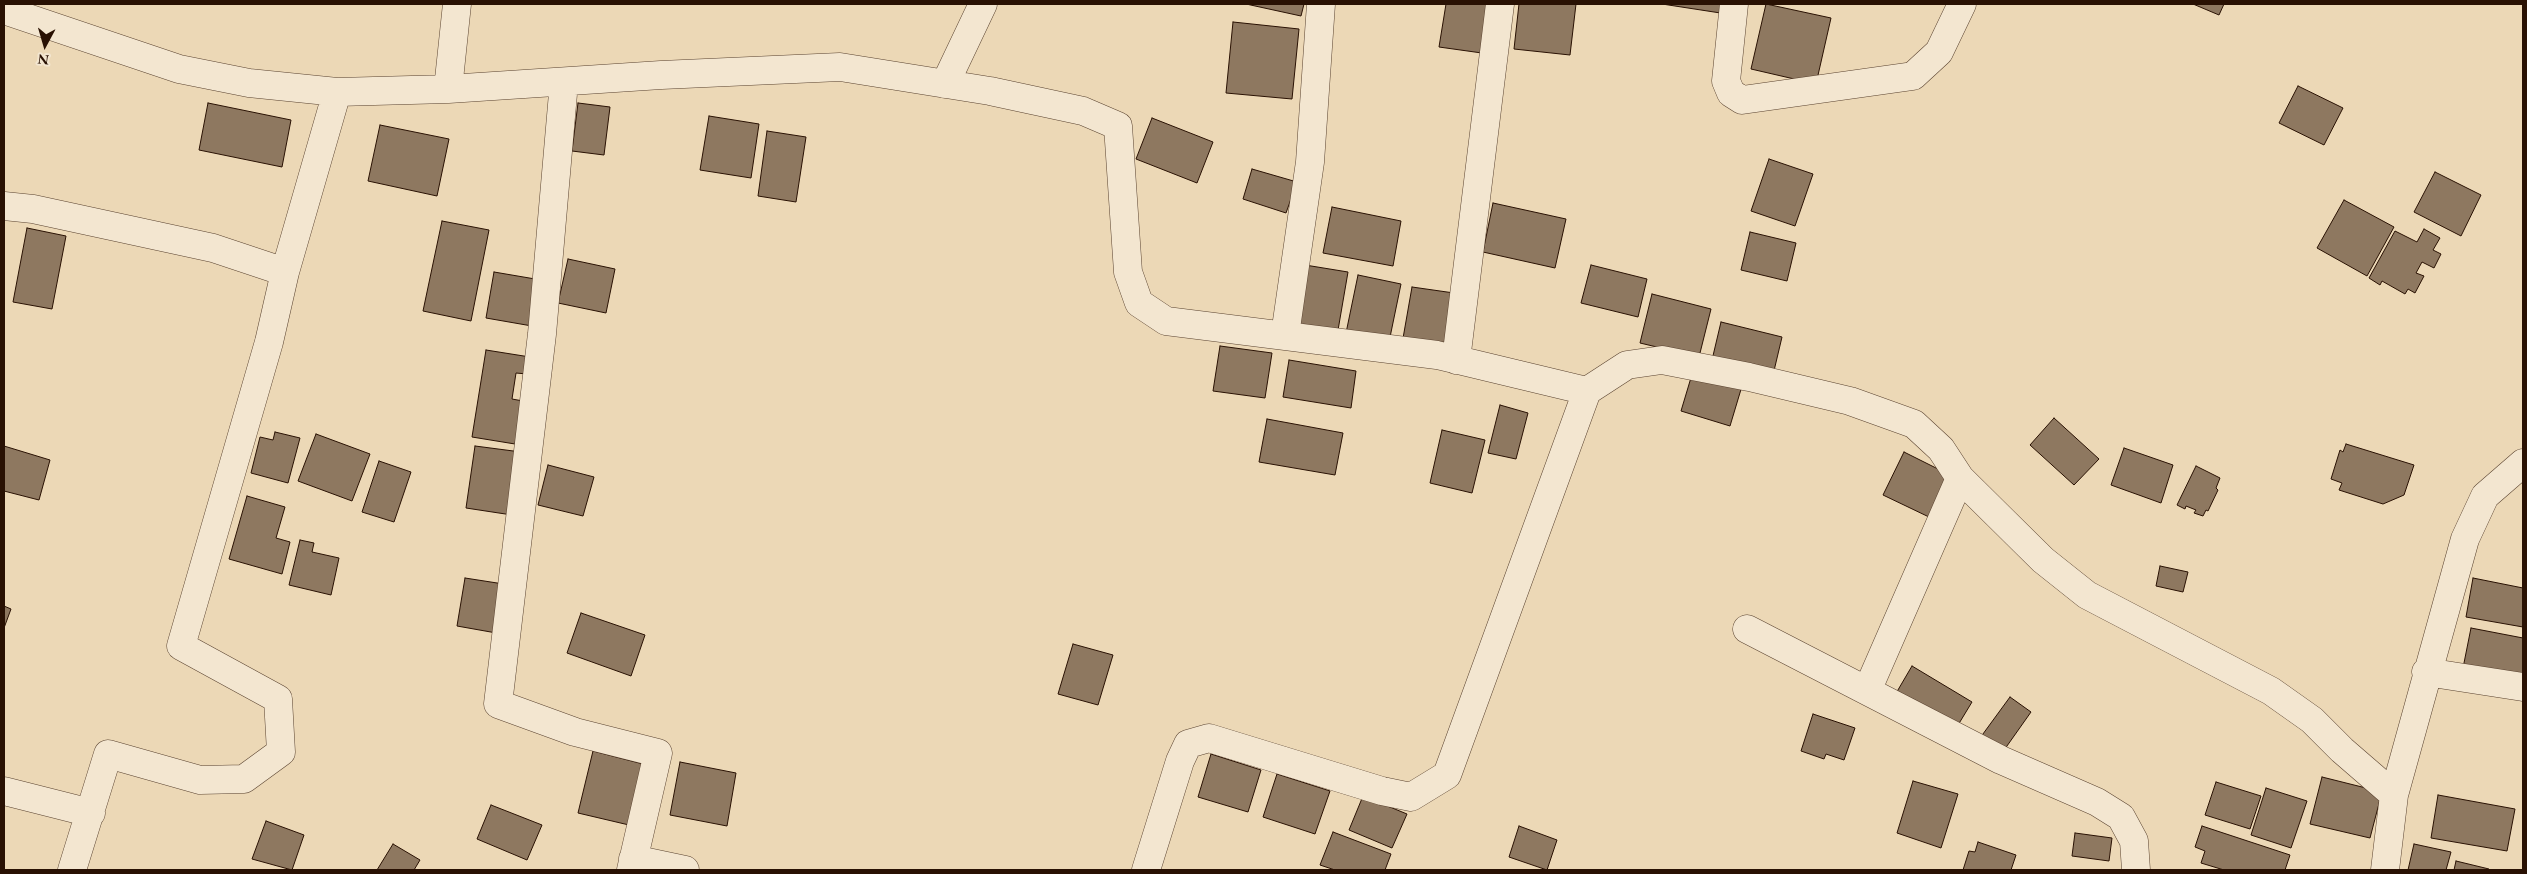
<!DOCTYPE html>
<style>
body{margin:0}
#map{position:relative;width:2527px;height:874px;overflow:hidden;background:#ecd8b6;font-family:"EB Garamond",serif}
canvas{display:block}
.frame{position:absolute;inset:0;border:5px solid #291103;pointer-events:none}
.north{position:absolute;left:20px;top:20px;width:50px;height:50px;-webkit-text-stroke:4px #f3e6d0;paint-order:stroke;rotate:186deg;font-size:14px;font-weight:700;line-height:20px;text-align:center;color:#291103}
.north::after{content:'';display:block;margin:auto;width:18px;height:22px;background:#291103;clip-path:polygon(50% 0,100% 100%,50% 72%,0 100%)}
</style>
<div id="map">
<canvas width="2527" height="874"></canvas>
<div class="frame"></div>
<div class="north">N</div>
</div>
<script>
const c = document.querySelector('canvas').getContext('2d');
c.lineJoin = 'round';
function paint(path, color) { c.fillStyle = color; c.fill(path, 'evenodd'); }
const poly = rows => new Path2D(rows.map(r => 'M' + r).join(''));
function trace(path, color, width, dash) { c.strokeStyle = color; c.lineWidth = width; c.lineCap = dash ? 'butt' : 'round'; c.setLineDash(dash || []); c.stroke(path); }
const building = poly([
 [1246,4,1304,4,1301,16,1246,4],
 [1446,4,1496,4,1489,54,1439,47,1446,4],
 [1519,4,1576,4,1570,55,1514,49,1519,4],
 [1662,4,1729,4,1727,14,1662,4],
 [1766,4,1831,18,1816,84,1751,69,1766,4],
 [2193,4,2224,4,2219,15,2193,4],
 [1233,22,1299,29,1292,99,1226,93,1233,22],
 [2298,86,2343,108,2324,145,2279,123,2298,86],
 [208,103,291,120,282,167,199,150,208,103],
 [578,103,610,107,604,155,572,151,578,103],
 [709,116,759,124,751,178,700,170,709,116],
 [1152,118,1213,142,1197,183,1136,159,1152,118],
 [380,125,449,139,437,196,368,181,380,125],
 [767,131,806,137,796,202,758,196,767,131],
 [1769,159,1813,174,1795,226,1751,211,1769,159],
 [1252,169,1297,182,1286,213,1243,199,1252,169],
 [2435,172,2481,195,2461,236,2414,212,2435,172],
 [2344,200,2394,227,2367,276,2317,248,2344,200],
 [1493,203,1566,219,1555,268,1483,252,1493,203],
 [1332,207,1401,221,1393,266,1323,253,1332,207],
 [442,221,489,230,471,321,423,311,442,221],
 [27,228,66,236,52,309,13,302,27,228],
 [2424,229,2440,238,2433,250,2441,254,2434,268,2422,262,2416,273,2424,276,2415,293,2408,289,2405,294,2382,281,2380,285,2369,278,2395,231,2417,242,2424,229],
 [1750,232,1796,243,1787,281,1741,270,1750,232],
 [568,259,615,269,606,313,558,303,568,259],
 [1305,265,1348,272,1337,336,1294,329,1305,265],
 [1591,265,1647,279,1638,317,1581,303,1591,265],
 [494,272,541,280,532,326,486,318,494,272],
 [1358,275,1401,284,1389,342,1346,333,1358,275],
 [1412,287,1454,293,1445,351,1402,344,1412,287],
 [1652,294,1711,309,1699,357,1640,343,1652,294],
 [1721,322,1782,337,1773,375,1712,360,1721,322],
 [1220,346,1272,353,1265,398,1213,391,1220,346],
 [486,350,530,357,527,374,516,373,512,399,523,401,515,444,472,437,486,350],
 [1289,360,1356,371,1351,408,1283,397,1289,360],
 [1693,371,1742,386,1730,426,1681,411,1693,371],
 [1500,405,1528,413,1516,459,1488,453,1500,405],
 [2054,418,2099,459,2074,485,2030,445,2054,418],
 [1267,419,1343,433,1335,475,1259,462,1267,419],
 [1442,430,1485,440,1472,493,1430,483,1442,430],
 [275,432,300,438,288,483,251,473,260,437,273,440,275,432],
 [316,434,370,454,352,501,298,481,316,434],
 [2346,444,2414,465,2404,495,2383,504,2339,490,2342,483,2331,479,2340,450,2343,452,2346,444],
 [4,446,50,460,39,500,4,491,4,446],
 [475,446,521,452,512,515,466,508,475,446],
 [2124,448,2173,465,2161,503,2111,485,2124,448],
 [1904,452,1950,475,1929,517,1883,495,1904,452],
 [379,461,411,472,394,522,362,512,379,461],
 [548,465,594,477,583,516,538,505,548,465],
 [2196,466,2220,478,2216,488,2218,490,2208,511,2206,510,2203,516,2194,513,2196,510,2186,506,2185,509,2177,505,2196,466],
 [247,496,285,507,276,538,290,542,282,574,229,559,247,496],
 [300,540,314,543,312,552,339,558,331,595,289,585,300,540],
 [2160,566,2188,572,2183,592,2156,586,2160,566],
 [465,578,510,585,502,634,457,626,465,578],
 [2473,578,2523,588,2523,627,2466,617,2473,578],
 [4,606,11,609,4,628,4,606],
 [581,613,645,635,631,676,567,653,581,613],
 [2471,628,2523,638,2523,685,2462,673,2471,628],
 [1073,644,1113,655,1098,705,1058,694,1073,644],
 [1912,666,1972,702,1955,730,1895,695,1912,666],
 [2010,697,2031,712,2002,753,1980,738,2010,697],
 [1813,714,1855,728,1844,760,1826,754,1824,759,1801,751,1813,714],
 [593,751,643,764,629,825,578,813,593,751],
 [1211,754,1261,770,1248,812,1198,797,1211,754],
 [680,762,736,773,727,826,670,815,680,762],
 [1277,774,1330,791,1315,834,1263,817,1277,774],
 [2322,777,2382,792,2370,838,2310,824,2322,777],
 [1913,781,1958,794,1941,848,1897,833,1913,781],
 [2216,782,2261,796,2250,829,2205,815,2216,782],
 [2266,788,2307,801,2291,848,2251,835,2266,788],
 [2438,795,2515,809,2507,851,2431,838,2438,795],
 [1363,796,1407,814,1392,848,1349,830,1363,796],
 [491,805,542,825,527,860,477,839,491,805],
 [266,821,304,835,292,870,252,859,266,821],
 [1519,826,1557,840,1547,870,1509,857,1519,826],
 [2202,826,2290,855,2285,870,2224,870,2201,863,2205,851,2195,847,2202,826],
 [1333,832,1391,854,1385,870,1335,870,1320,865,1333,832],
 [2075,833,2112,838,2109,861,2072,856,2075,833],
 [1978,842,2016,855,2011,870,1963,870,1969,851,1975,852,1978,842],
 [393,844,420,860,414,870,377,870,393,844],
 [2414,844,2451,852,2446,870,2408,870,2414,844],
 [2456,861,2489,869,2489,870,2454,870,2456,861]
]);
paint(building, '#8e7860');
trace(building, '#291103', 1);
const minor = poly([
 [1734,4,1726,81,1731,93,1742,100,1913,76,1939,52,1962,4],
 [4,10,179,69,249,83,337,92,448,89,661,75,840,67,990,91,1083,111,1118,126,1128,272,1139,303,1166,321,1437,355,1587,391,1627,365,1662,360,1749,377,1850,401,1914,424,1941,449,1960,478,2043,560,2087,595,2271,691,2312,720,2342,750,2394,795],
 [564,82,542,334,498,704,575,732,658,753,631,870],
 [945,84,983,4],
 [448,89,457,4],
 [4,206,33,209,213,248,285,272],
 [1285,335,1310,162,1321,4],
 [1456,360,1500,4],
 [1747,629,2001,760,2097,802,2121,817,2134,841,2136,870],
 [2426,672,2523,687],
 [1867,691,1960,478],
 [4,791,91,813],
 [633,859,685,870],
 [72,870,108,754,200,780,244,779,281,752,278,699,181,646,269,342,285,272,337,92],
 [1146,870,1180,761,1188,744,1209,738,1382,791,1411,797,1447,775,1587,391],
 [2385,870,2394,795,2465,539,2485,496,2523,463]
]);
trace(minor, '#5a4330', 29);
trace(minor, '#f3e6d0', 28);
</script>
